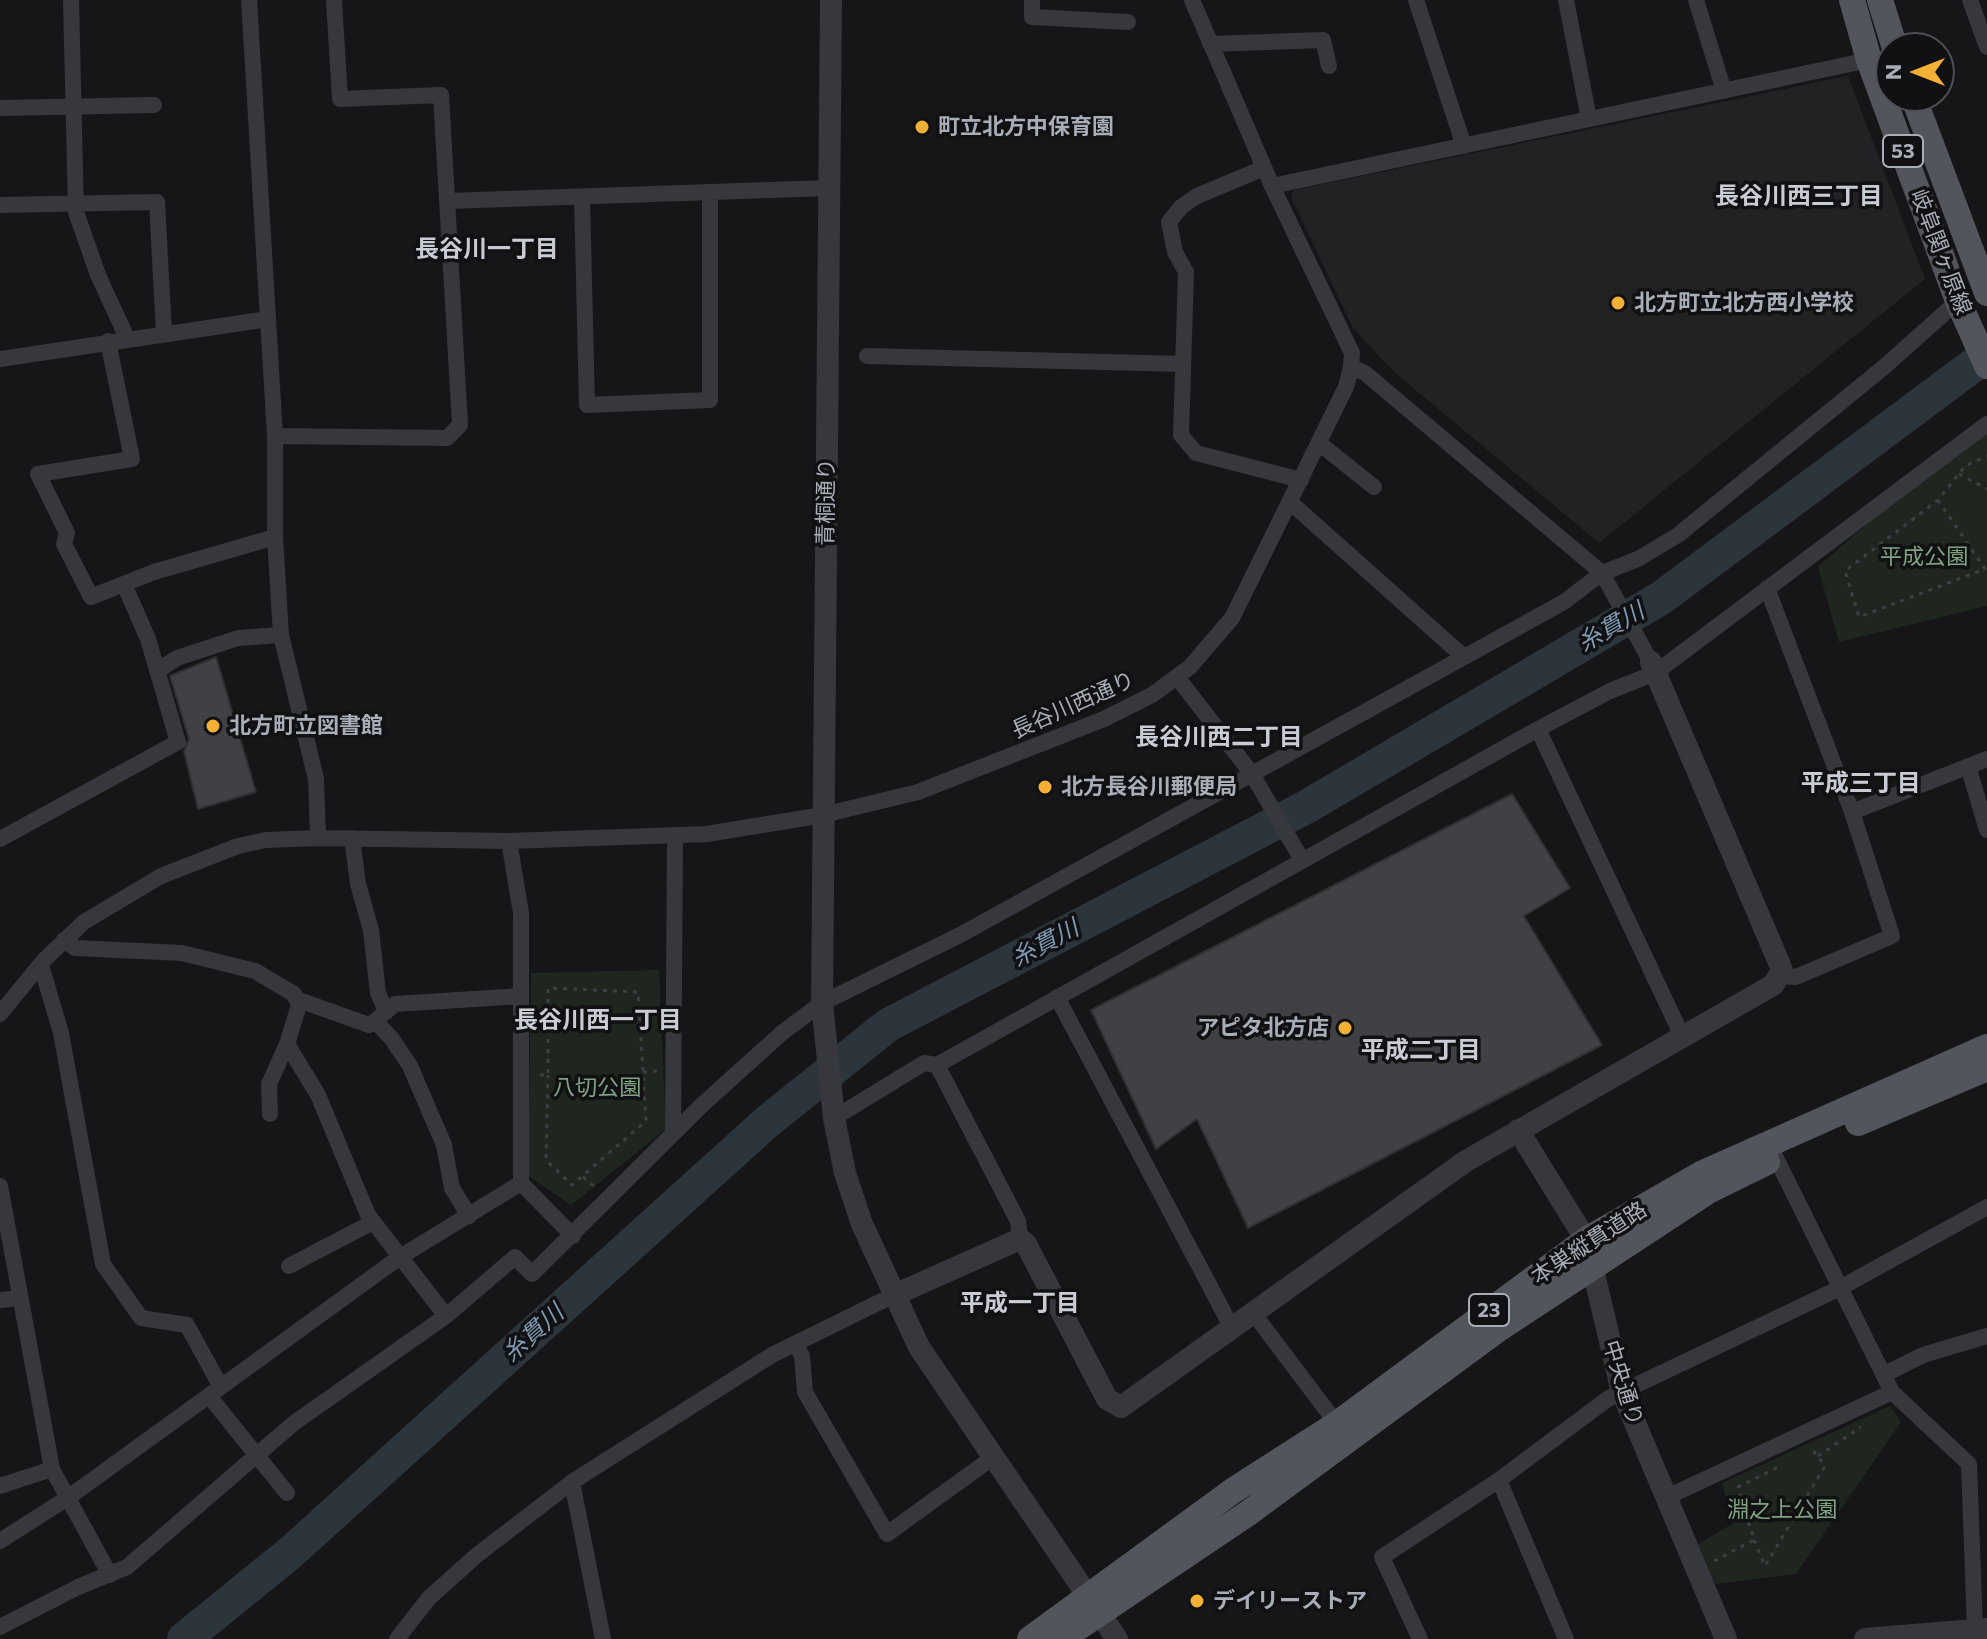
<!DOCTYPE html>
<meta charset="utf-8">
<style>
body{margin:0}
#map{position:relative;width:1987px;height:1639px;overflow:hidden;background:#161618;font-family:Commissioner,sans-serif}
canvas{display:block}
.north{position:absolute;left:1875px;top:32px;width:80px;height:80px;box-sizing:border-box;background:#111113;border:2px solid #4d4f55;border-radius:50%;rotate:270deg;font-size:22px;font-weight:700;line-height:32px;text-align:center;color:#a8adb8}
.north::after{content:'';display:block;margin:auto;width:28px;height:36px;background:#f2b134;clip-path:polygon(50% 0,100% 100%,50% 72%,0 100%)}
</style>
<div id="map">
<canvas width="1987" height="1639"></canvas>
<div class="north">N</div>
</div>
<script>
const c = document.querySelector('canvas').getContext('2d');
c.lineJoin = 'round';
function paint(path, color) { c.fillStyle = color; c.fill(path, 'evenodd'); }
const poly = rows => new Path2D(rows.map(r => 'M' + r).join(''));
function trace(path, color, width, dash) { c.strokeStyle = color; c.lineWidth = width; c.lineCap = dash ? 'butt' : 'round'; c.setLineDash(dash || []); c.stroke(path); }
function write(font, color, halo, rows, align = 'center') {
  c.font = font + ' Commissioner,"Noto Sans JP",sans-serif'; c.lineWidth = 7; c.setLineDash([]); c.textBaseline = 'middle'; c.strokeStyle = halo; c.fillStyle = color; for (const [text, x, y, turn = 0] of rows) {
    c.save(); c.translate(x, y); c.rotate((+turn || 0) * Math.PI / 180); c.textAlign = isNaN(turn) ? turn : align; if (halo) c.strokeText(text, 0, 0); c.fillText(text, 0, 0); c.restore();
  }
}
paint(poly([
 [1848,76,1925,279,1599,543,1395,373,1353,328,1291,197,1294,190]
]), '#222225');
paint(poly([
 [1984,422,1987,430,1987,606,1839,642,1818,567],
 [659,970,666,1129,571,1205,528,1176,531,973],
 [1890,1406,1901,1422,1796,1574,1715,1584,1698,1544,1733,1524,1722,1483]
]), '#1e261f');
trace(poly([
 [184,1639,290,1553,768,1121,888,1025,1308,806,1661,598,1987,355]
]), '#2c353c', 34);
const building = poly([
 [216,657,256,792,198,809,184,751,189,739,170,676,216,657],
 [1512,794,1570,888,1524,916,1602,1045,1248,1228,1197,1119,1156,1149,1091,1010,1512,794]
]);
paint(building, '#404145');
trace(building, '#303034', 2);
trace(poly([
 [1959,474,1987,489],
 [1938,500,1985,569,1859,617,1845,571,1938,500,1965,466,1987,456],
 [643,1072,658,1071],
 [540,1075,548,1075,548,988,638,992,646,1121,572,1185,546,1160,548,1075],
 [583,1177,595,1187],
 [1818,1456,1861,1427],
 [1754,1540,1765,1566,1825,1466,1812,1449],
 [1714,1561,1754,1540,1738,1487,1778,1467]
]), '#3d3f44', 3, [4, 6]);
trace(poly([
 [71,0,76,212,98,275,127,338],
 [249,0,275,436,275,537,281,635,316,779,318,838],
 [1032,0,1032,17,1128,22],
 [1192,0,1272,186,1352,353,1351,367,1365,373,1602,573,1651,662],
 [1416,0,1464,146],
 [1566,0,1589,119],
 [1696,0,1724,91],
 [1970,0,1987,47],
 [1210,44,1323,40,1329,66],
 [0,108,154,105],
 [1264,168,1197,196,1181,207,1169,222,1175,252,1186,272,1181,435,1196,453,1301,480],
 [1272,186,1869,60],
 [582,197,587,405,710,400,710,192],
 [447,201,829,188],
 [0,205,157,202,164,333],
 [108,341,132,459,38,474,67,533,64,544,91,597,154,572,275,537],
 [867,356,1183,364],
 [0,359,268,319],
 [275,436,447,438,460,425,441,95,340,99,334,0],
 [1319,443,1374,487],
 [1290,502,1464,657],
 [1767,588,1852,812,1892,936,1796,977,1779,976],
 [157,671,177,658,238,638,281,635],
 [1177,677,1252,774,1302,860],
 [1538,729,1682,1036],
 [1968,766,1987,830],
 [1852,812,1987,759],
 [352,838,358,884,371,930,378,993,386,1012],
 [0,839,178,742,148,639,124,584],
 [509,841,521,913,521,1183,573,1236],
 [64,940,75,948,182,953,255,971,294,994,299,1005,287,1044,269,1084,270,1114],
 [41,965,61,1033,103,1264,141,1318,187,1325,221,1387],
 [1057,997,1232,1328],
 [296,999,369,1025,375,1021],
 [0,1014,44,960,84,922,161,876,238,846,266,840,318,838,509,841,707,834,823,815,918,792,1104,719,1152,695,1190,667,1232,618,1346,387,1351,367],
 [287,1044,318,1095,368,1215,446,1316],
 [937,1065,1018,1221,1020,1239],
 [834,1118,924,1063,937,1065,1538,729,1610,691,1655,673,1987,424],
 [673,1133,675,837],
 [0,1186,52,1469,110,1575],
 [469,1216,452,1188,444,1145,410,1066,392,1039,375,1021,395,1004,521,996],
 [289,1266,373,1222],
 [0,1300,21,1298],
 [1254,1314,1337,1424],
 [796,1344,802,1356,805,1392,887,1534,992,1458],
 [1885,1374,1923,1355,1987,1336],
 [1892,1392,1969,1464,1975,1630],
 [209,1396,287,1493],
 [1499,1480,1566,1639],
 [572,1482,603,1639],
 [0,1486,52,1469],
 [1665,1498,1892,1392,1771,1148],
 [0,1541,69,1497,400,1257,521,1183],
 [0,1627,78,1587,127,1567,294,1423,446,1316,515,1257,532,1274,703,1104,783,1032,822,1003,960,935,1564,602,1602,573,1638,559,1678,535,1884,367,1958,301],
 [397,1639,429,1598,477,1555,572,1482,772,1355,892,1296],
 [1420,1639,1382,1557,1499,1480,1609,1398,1840,1288,1987,1207]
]), '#37383d', 16);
trace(poly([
 [831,0,822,1003,834,1118,845,1173,862,1224,919,1347,1117,1639],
 [1518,1130,1586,1240,1622,1392,1726,1639],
 [892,1296,1020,1239,1026,1244,1107,1399,1121,1407,1466,1161,1773,985,1782,971,1780,965,1651,662],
 [1865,1639,1987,1629]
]), '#37383d', 22);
trace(poly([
 [1852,0,1869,60,1958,301,1987,366],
 [1880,0,1895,48],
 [1913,96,1987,293],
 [1858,1123,1987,1068],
 [1030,1639,1234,1490,1337,1424,1586,1240,1701,1174,1987,1047],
 [1061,1639,1247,1514,1497,1330,1710,1190,1767,1162]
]), '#53555c', 26);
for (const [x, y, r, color] of [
 [922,127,8,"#f2b134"],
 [1618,303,8,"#f2b134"],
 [213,726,8,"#f2b134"],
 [1045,787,8,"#f2b134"],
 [1345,1028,8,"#f2b134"],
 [1197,1601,8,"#f2b134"]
]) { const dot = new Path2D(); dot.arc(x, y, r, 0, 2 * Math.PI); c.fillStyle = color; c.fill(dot); trace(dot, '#111113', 3); }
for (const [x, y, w] of [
 [1903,151,40],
 [1489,1310,40]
]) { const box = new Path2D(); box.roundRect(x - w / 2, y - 16, w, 32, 6); c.fillStyle = '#111113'; c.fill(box); trace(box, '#a8adb8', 2); }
write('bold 20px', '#a8adb8', null, [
 ["53",1903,151],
 ["23",1489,1310]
]);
write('bold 22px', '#a8adb8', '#111113', [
 ["町立北方中保育園",938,127],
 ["北方町立北方西小学校",1634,303],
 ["北方町立図書館",229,726],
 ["北方長谷川郵便局",1061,787],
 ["アピタ北方店",1329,1028,"right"],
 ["デイリーストア",1213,1601]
], 'left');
write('22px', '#a8adb8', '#111113', [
 ["岐阜関ヶ原線",1941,252,69],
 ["青桐通り",826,502,-89],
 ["長谷川西通り",1073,705,-24],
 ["本巣縦貫道路",1589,1243,-33],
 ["中央通り",1623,1383,73]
]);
write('22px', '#7fa381', '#111113', [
 ["平成公園",1924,557],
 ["八切公園",597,1088],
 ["淵之上公園",1782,1510]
]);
write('bold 24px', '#c9ccd4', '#111113', [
 ["長谷川西三丁目",1799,196],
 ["長谷川一丁目",487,249],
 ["長谷川西二丁目",1219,737],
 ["平成三丁目",1861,783],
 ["長谷川西一丁目",598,1020],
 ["平成二丁目",1421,1050],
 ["平成一丁目",1020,1303]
]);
write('italic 24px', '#7f9bb3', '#111113', [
 ["糸貫川",1611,627,-30],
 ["糸貫川",1045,943,-28],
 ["糸貫川",533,1333,-42]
]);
</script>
